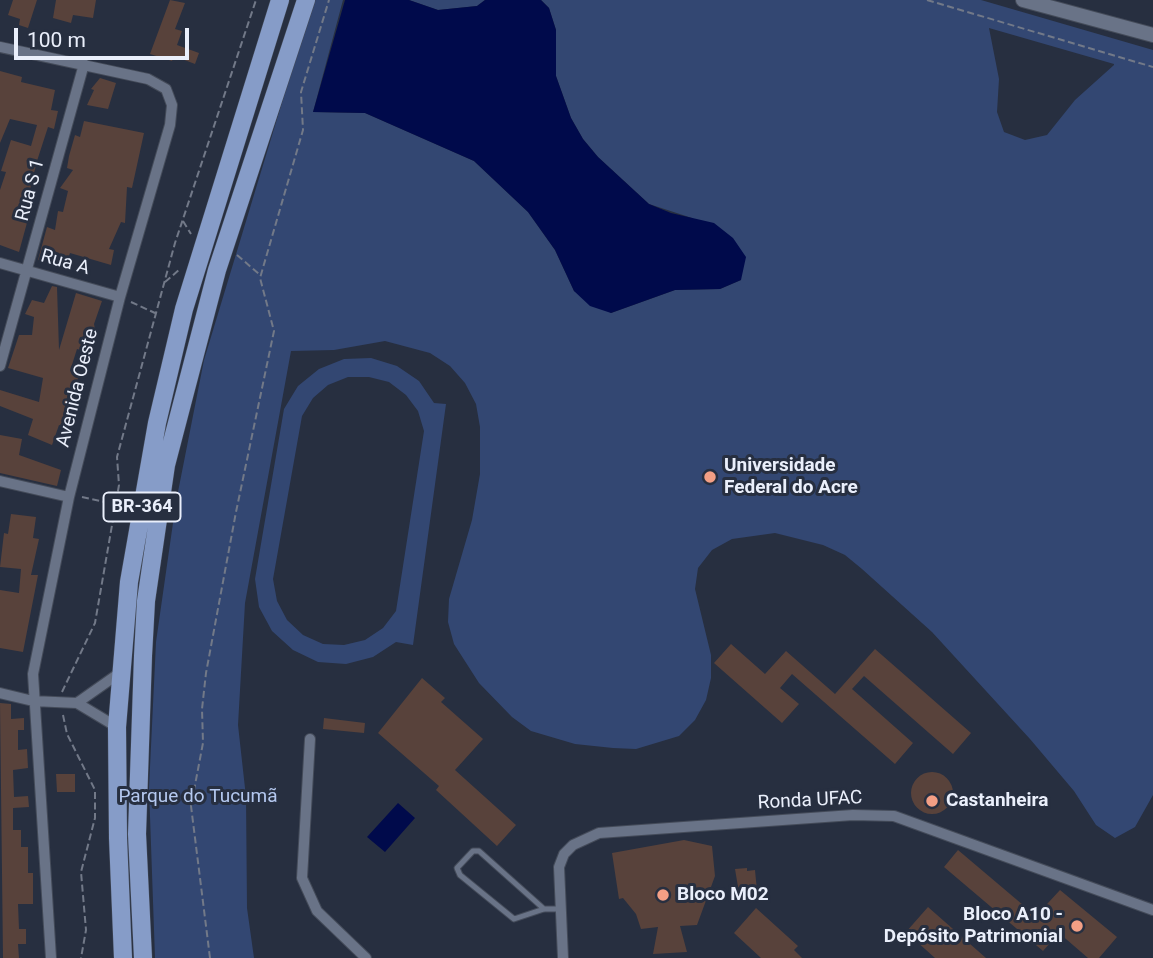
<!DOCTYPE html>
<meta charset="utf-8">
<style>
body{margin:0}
#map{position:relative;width:1153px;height:958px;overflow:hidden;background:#272f40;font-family:Roboto,sans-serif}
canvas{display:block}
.scale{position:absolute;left:14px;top:28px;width:175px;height:32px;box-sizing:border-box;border:4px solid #eaeffb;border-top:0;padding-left:9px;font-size:21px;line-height:24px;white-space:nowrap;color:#eaeffb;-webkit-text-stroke:5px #272f40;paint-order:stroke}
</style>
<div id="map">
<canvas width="1153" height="958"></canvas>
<div class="scale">100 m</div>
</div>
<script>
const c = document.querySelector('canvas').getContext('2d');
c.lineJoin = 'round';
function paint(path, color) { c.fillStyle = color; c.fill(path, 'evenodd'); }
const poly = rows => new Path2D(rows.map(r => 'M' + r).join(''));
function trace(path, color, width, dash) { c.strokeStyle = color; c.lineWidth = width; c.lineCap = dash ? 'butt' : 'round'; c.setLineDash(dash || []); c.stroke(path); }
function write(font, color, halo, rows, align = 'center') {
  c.font = font + ' Roboto,sans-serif'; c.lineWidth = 6; c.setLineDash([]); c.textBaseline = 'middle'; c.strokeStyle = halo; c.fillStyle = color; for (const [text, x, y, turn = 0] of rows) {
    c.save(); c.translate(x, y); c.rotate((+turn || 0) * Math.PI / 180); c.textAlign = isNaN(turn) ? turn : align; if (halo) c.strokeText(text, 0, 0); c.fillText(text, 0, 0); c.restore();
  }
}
paint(poly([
 [313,0,343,0,313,112,365,113,474,161,528,212,555,250,574,291,611,313,675,290,720,289,741,280,692,218,649,204,598,157,583,139,571,118,556,76,556,30,549,8,541,0,981,0,1153,50,1153,795,1135,827,1115,838,1096,825,1074,791,1030,739,932,632,862,569,845,555,823,545,775,533,732,539,712,550,698,568,695,589,711,655,711,678,706,700,695,720,679,736,636,749,613,748,575,744,531,731,512,717,479,683,454,644,448,622,449,599,472,520,480,474,480,427,476,404,465,383,450,366,430,353,385,341,334,350,291,351,245,603,238,725,246,797,247,908,254,958,155,958,149,788,156,642,176,502,204,360],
 [989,28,1114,64,1114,65,1075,100,1047,135,1025,140,1004,132,997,112,999,79],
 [409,0,485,0,477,6,438,10],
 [371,358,397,366,419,381,434,403,446,404,413,645,396,642,373,657,346,664,318,662,293,650,272,631,259,607,255,579,284,409,298,386,319,369,344,359],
 [348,377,369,377,389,382,406,395,418,411,424,431,396,611,383,628,365,640,344,645,323,644,303,635,287,620,277,601,273,579,302,416,313,398,328,385]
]), '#334772');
paint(poly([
 [345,0,409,0,438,10,477,6,485,0,541,0,549,8,556,30,556,76,571,118,583,139,598,157,649,204,671,213,714,223,733,238,746,257,741,280,720,289,675,290,611,313,590,306,574,291,555,250,528,212,474,161,365,113,313,112],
 [398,803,415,818,385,852,367,837]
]), '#000a4b');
paint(poly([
 [13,0,37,0,28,28,19,25,20,19,8,15],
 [56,0,96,0,93,18,73,15,71,23,53,18],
 [170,0,185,3,175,29,182,31,177,45,199,53,195,64,174,56,172,61,150,54],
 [0,71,22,77,21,82,55,90,51,110,58,111,54,129,48,127,37,161,26,206,31,208,19,252,0,245,0,190,6,172,1,171,11,140,31,146,37,125,10,119,0,143],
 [100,78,116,83,108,109,87,105,94,90,91,89],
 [84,121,144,133,132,188,127,187,125,223,121,222,109,249,114,250,111,265,70,253,64,270,38,260,47,227,55,230,58,211,63,212,68,191,60,188,73,170,67,168,69,156,75,135,80,137],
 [52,286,57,287,59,350,76,293,102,301,94,324,96,335,91,353,77,349,70,371,79,374,74,394,68,392,64,426,59,425,52,445,28,435,33,419,0,406,0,390,39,402,43,378,8,368,19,335,32,335,34,317,25,314,32,300,44,303],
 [0,435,22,439,19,455,61,470,57,486,0,473],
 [11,514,36,517,33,538,39,539,31,575,38,575,23,652,0,648,0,590,19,593,21,569,0,567,4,533,8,534],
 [731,644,765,674,786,651,835,694,875,649,971,733,953,754,864,676,852,689,913,743,895,764,792,674,780,688,799,704,782,723,714,663],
 [422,678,445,698,441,702,483,739,455,770,516,825,497,846,436,790,439,786,378,733],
 [0,703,11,704,11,719,24,718,24,730,18,730,18,750,27,749,28,768,13,770,14,797,28,796,29,807,13,808,13,830,21,830,21,847,28,847,28,873,33,873,33,904,18,904,19,929,26,929,26,944,18,944,19,958,3,958],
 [324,718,365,723,364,733,323,729],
 '911 793a21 21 0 1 1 42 0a21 21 0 1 1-42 0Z',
 [56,774,75,774,75,792,57,792],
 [684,840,712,846,715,876,697,925,680,926,687,952,653,954,658,927,641,929,636,914,623,898,619,899,612,853],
 [958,850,1036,916,1060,890,1117,937,1099,958,1088,958,1059,933,1043,951,944,867],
 [747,868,747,871,755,870,757,891,739,893,735,869],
 [928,907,986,958,935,958,906,932],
 [756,908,798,946,794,950,802,958,761,958,734,933]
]), '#58423b');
const service = poly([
 [544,909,479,851,473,851,457,868,460,875,514,919,544,909,559,909]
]);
const minor = poly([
 [0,47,148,79,166,89,172,105,170,125,120,297,69,497,33,674,51,958],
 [0,263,120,297],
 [0,366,84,64],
 [0,481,69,497],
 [0,693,33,701,77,703,117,727],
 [77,703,121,672],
 [310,739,302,878,317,911,366,958],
 [563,958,559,867,564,854,573,845,599,833,853,815,894,816,1153,910]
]);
const tertiary = poly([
 [1023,0,1153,35]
]);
const primary = poly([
 [123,958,118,838,117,727,129,582,157,423,184,309,280,0],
 [143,958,137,834,143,656,146,601,166,465,217,270,306,0]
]);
trace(service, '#444b59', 7);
trace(minor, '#444b59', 12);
trace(tertiary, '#444b59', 16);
trace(primary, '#444b59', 19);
trace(poly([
 [927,0,1153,67],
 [183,221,191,234],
 [237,255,259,274],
 [165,282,179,270],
 [131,302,155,313],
 [82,497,114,504],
 [62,692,95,623,119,485,117,457,175,243,256,0],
 [63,715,67,734,95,790,95,818,81,872,86,930,81,958],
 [210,958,191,806,203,743,202,709,206,673,236,512,274,331,260,278,303,130,301,92,329,0]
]), '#727988', 2, [7, 3.5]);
trace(service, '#697387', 5);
trace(minor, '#697387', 10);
trace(tertiary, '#697387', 14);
trace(primary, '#869cc8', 18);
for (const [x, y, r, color] of [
 [710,477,7,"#f39f85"],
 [932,801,7,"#f39f85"],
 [663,895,7,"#f39f85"],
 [1077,926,7,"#f39f85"]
]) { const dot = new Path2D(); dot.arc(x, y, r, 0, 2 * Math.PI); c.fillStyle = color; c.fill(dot); trace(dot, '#272f40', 2.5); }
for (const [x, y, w] of [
 [142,507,77]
]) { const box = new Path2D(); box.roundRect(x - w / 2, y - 14.5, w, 29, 5); c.fillStyle = '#272f40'; c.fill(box); trace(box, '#eaeffb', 2); }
write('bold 18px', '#eaeffb', null, [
 ["BR-364",142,507]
]);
write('19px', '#eaeffb', '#272f40', [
 ["Rua S 1",31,190,-75],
 ["Rua A",65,263,16],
 ["Avenida Oeste",78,388,-76],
 ["Ronda UFAC",810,801,-3]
]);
write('bold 19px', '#eaeffb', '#272f40', [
 ["Universidade",724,466],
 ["Federal do Acre",724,488],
 ["Castanheira",946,801],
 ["Bloco M02",677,895],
 ["Bloco A10 -",1063,915,"right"],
 ["Depósito Patrimonial",1063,937,"right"]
], 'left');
write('19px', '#b4c8ef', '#272f40', [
 ["Parque do Tucumã",198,797]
]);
</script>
